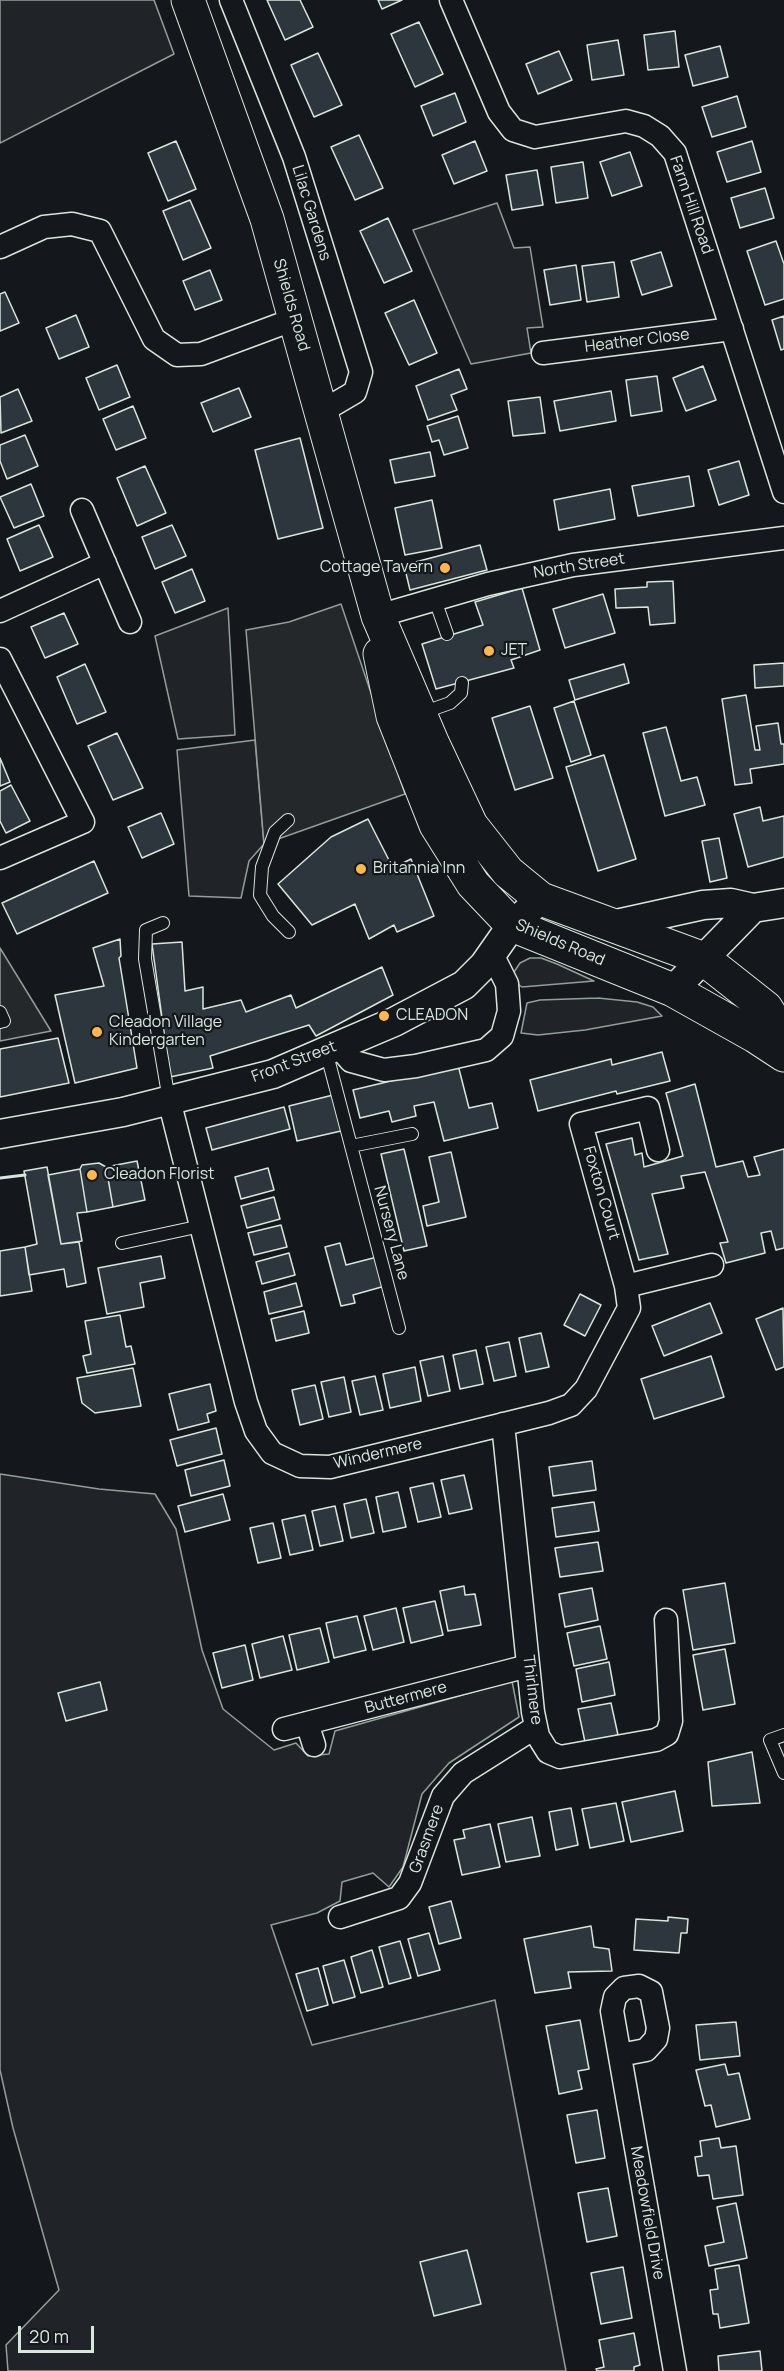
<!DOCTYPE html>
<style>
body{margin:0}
#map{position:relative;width:784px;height:2371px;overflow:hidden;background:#14181c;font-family:Manrope,sans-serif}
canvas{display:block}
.scale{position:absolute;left:18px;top:2326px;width:76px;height:27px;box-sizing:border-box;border:3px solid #d8e6dc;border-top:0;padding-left:8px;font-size:18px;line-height:21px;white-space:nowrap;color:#d8e6dc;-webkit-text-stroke:4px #14181c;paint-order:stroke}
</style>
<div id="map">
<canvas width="784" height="2371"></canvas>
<div class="scale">20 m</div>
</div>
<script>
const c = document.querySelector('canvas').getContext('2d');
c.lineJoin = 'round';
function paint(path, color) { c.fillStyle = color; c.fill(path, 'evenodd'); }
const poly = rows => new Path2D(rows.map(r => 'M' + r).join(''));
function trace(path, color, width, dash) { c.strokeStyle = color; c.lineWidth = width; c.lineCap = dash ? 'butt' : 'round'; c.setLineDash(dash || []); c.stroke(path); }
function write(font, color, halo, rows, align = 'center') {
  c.font = font + ' Manrope,sans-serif'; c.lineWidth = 4.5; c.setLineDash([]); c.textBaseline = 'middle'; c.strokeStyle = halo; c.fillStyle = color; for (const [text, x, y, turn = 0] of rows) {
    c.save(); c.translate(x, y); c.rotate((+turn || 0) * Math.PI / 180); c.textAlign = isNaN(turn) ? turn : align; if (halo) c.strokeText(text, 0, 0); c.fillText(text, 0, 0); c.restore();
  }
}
const green = poly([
 [0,0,154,0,174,54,0,143,0,0],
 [497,203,514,248,530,247,543,327,527,328,531,353,471,364,413,230,497,203],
 [228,608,235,735,178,739,155,636,228,608],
 [255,740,264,844,249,861,241,898,189,896,177,750,255,740],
 [530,958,541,958,557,964,594,981,522,987,516,983,514,972,520,963,530,958],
 [598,998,637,1002,653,1007,662,1016,585,1030,538,1035,521,1033,527,1003,540,1000,598,998],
 [0,1474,99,1489,155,1494,176,1529,202,1650,223,1709,274,1750,296,1743,308,1756,329,1754,335,1731,512,1681,519,1717,449,1763,422,1794,403,1867,389,1887,373,1873,342,1882,340,1901,317,1913,271,1925,312,2045,495,2000,566,2371,8,2371,6,2345,59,2290,13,2128,0,2070,0,1474]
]);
paint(green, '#202428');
trace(green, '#939e99', 1.5);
const parking = poly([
 [341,604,405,794,264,844,246,630,289,622,341,604],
 [0,948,51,1031,0,1041,0,948]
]);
paint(parking, '#24282b');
trace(parking, '#939e99', 1.5);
const building = poly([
 [267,0,300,0,313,27,285,40,267,0],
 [378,0,402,0,382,9,378,0],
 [419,22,443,74,415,87,391,34,419,22],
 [675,31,679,67,648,70,644,35,675,31],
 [618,40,624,75,592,80,587,45,618,40],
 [720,46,728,77,693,86,685,55,720,46],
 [559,51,572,80,538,94,526,64,559,51],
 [318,53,342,105,314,117,291,65,318,53],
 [455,93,466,122,433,136,421,106,455,93],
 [737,96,746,127,712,137,702,107,737,96],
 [359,135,383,188,355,200,331,147,359,135],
 [176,141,196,189,168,201,148,153,176,141],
 [475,141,487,171,454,184,442,155,475,141],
 [752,141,761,172,727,182,717,152,752,141],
 [630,152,642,186,612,196,600,162,630,152],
 [583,162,588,198,556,203,551,167,583,162],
 [537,170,543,205,512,210,506,175,537,170],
 [765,188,774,218,740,228,731,198,765,188],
 [190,200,211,248,183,260,163,211,190,200],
 [388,218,412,271,384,283,360,231,388,218],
 [776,241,784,264,784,299,765,305,747,251,776,241],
 [661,252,672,286,642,295,631,261,661,252],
 [614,262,619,297,587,302,582,266,614,262],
 [576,265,581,300,550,305,544,270,576,265],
 [210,270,222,300,195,310,183,281,210,270],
 [5,292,19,323,0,331,0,294,5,292],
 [414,300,437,353,409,365,385,313,414,300],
 [76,315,89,347,59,359,46,328,76,315],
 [784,316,784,349,781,350,772,320,784,316],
 [117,365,130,397,99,410,86,378,117,365],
 [703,366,716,400,686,411,673,378,703,366],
 [459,369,467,389,451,395,457,410,428,420,416,386,459,369],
 [657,376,662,411,631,416,626,380,657,376],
 [239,388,251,417,213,432,201,403,239,388],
 [18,389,32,421,1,433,0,397,18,389],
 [611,391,616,421,560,431,554,401,611,391],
 [540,397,545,433,513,436,508,401,540,397],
 [133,406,146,438,116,450,103,419,133,406],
 [458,416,468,448,444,455,439,440,432,442,427,426,458,416],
 [25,435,38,466,7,479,0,461,0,445,25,435],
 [300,438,323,528,278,539,255,450,300,438],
 [430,452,435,476,395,483,390,460,430,452],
 [739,461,749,495,719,505,708,470,739,461],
 [145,466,166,513,137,526,117,478,145,466],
 [689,476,694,506,638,516,632,486,689,476],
 [31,484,44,516,14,528,0,497,31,484],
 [610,489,615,519,559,530,554,500,610,489],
 [432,500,442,548,405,555,395,508,432,500],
 [39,525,53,557,20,571,7,539,39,525],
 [172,525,186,556,155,569,142,537,172,525],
 [480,545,487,570,410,590,404,565,480,545],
 [192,569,205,601,175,613,162,582,192,569],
 [673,581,675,623,650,625,648,607,616,608,615,589,647,587,647,582,673,581],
 [522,588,540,650,511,660,514,668,436,689,422,644,483,625,475,602,522,588],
 [603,594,615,633,565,648,553,609,603,594],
 [64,613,78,644,45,658,31,627,64,613],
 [784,663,784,686,755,688,754,665,784,663],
 [85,664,106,712,77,724,57,677,85,664],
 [624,664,629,683,575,700,569,680,624,664],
 [746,695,755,750,760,750,756,726,778,723,781,744,784,744,784,764,750,769,752,783,735,785,722,699,746,695],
 [574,701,591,755,571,762,554,708,574,701],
 [530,706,553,778,515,790,492,718,530,706],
 [666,727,681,781,697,777,705,805,665,816,643,733,666,727],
 [117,733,143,788,113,800,88,746,117,733],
 [604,755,636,859,598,871,566,767,604,755],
 [0,758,10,782,0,786,0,758],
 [11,785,30,821,6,833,0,821,0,791,11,785],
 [760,807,763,821,784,816,784,857,748,867,734,814,760,807],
 [161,813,174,844,142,858,128,827,161,813],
 [368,819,393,868,411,859,434,916,397,932,394,925,369,939,355,904,312,925,278,884,331,837,368,819],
 [719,838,727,878,710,882,702,841,719,838],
 [94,861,108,893,17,934,2,903,94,861],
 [120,939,121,956,119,958,137,1068,75,1083,55,995,104,986,93,948,120,939],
 [182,942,185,991,203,987,203,1009,241,1000,246,1012,291,995,296,1008,382,967,393,995,316,1036,309,1025,210,1056,213,1068,170,1077,152,944,182,942],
 [58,1038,69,1083,0,1097,0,1049,58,1038],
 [662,1052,670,1081,617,1094,616,1091,538,1111,530,1080,611,1059,612,1065,662,1052],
 [458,1065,469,1108,492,1103,498,1128,444,1141,434,1102,414,1106,416,1116,392,1122,389,1111,360,1118,353,1090,458,1065],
 [695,1084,716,1167,743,1161,748,1177,760,1175,754,1157,784,1149,784,1248,776,1250,771,1231,761,1233,765,1253,726,1263,720,1243,728,1242,705,1172,681,1176,684,1188,652,1194,668,1254,639,1260,606,1144,632,1138,635,1155,642,1153,644,1167,683,1156,666,1093,695,1084],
 [333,1095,341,1131,297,1141,289,1106,333,1095],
 [284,1107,290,1129,212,1150,206,1128,284,1107],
 [404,1149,427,1246,404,1251,381,1154,404,1149],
 [451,1152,466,1217,427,1226,423,1206,439,1202,429,1157,451,1152],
 [137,1161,145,1200,113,1207,106,1167,137,1161],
 [99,1163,106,1167,113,1207,87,1212,80,1169,82,1165,99,1163],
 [47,1167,61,1244,79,1242,86,1283,67,1287,64,1269,29,1275,25,1247,37,1244,24,1171,47,1167],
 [268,1168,274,1190,241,1199,235,1177,268,1168],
 [80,1169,87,1212,77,1213,82,1241,61,1244,48,1175,80,1169],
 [274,1197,280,1219,247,1228,241,1206,274,1197],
 [281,1225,287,1247,254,1255,248,1233,281,1225],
 [340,1243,346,1265,377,1257,385,1286,353,1295,355,1303,341,1306,325,1247,340,1243],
 [25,1247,32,1291,0,1296,0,1251,25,1247],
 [289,1253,295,1275,262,1284,256,1262,289,1253],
 [161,1256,165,1278,140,1283,144,1307,107,1314,98,1268,161,1256],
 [296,1283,302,1306,269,1314,264,1292,296,1283],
 [580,1294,601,1305,585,1336,564,1325,580,1294],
 [710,1303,722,1333,664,1356,652,1326,710,1303],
 [783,1308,784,1367,776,1370,756,1319,783,1308],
 [304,1311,309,1333,276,1341,271,1319,304,1311],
 [120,1315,126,1347,131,1346,135,1364,87,1373,83,1356,91,1354,85,1321,120,1315],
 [541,1333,549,1367,526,1372,519,1338,541,1333],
 [509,1342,516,1376,494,1381,486,1347,509,1342],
 [476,1350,483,1384,460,1389,453,1355,476,1350],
 [443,1356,450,1391,428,1396,420,1361,443,1356],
 [711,1356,724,1397,654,1419,641,1379,711,1356],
 [415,1367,421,1401,390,1408,383,1374,415,1367],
 [133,1368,141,1406,95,1413,82,1403,77,1378,133,1368],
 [375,1376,383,1410,360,1415,352,1381,375,1376],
 [344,1377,351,1412,329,1417,321,1382,344,1377],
 [210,1384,216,1411,207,1414,209,1422,178,1430,169,1394,210,1384],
 [315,1385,323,1419,300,1425,292,1390,315,1385],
 [216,1428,222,1454,177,1466,170,1440,216,1428],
 [224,1460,230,1486,191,1496,185,1470,224,1460],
 [592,1461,596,1490,553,1496,549,1467,592,1461],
 [464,1475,472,1509,449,1514,441,1480,464,1475],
 [433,1483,441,1517,418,1522,410,1488,433,1483],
 [398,1492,406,1527,383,1532,376,1497,398,1492],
 [223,1494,230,1520,185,1532,178,1506,223,1494],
 [366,1499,374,1533,351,1538,344,1504,366,1499],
 [594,1502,599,1531,556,1537,552,1508,594,1502],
 [335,1506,343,1541,320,1546,312,1511,335,1506],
 [305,1515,313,1550,290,1555,282,1520,305,1515],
 [273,1523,281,1558,258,1563,250,1528,273,1523],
 [598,1542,603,1571,560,1577,555,1548,598,1542],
 [725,1583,735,1643,693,1650,683,1590,725,1583],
 [464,1586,465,1595,475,1594,481,1625,448,1631,440,1591,464,1586],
 [592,1588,598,1620,565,1627,559,1594,592,1588],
 [435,1601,443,1635,411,1643,403,1608,435,1601],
 [396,1608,404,1642,373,1650,364,1616,396,1608],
 [357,1616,366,1650,334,1658,326,1623,357,1616],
 [600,1626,607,1659,574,1666,567,1633,600,1626],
 [320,1628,329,1662,297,1670,289,1635,320,1628],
 [283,1636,292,1670,260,1678,252,1644,283,1636],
 [245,1645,253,1680,222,1688,213,1653,245,1645],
 [725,1649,735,1704,703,1710,693,1655,725,1649],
 [609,1662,615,1695,582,1702,576,1669,609,1662],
 [100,1682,107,1710,66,1721,58,1693,100,1682],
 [611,1703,618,1735,585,1742,578,1709,611,1703],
 [752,1752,760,1803,712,1806,708,1762,752,1752],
 [675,1791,683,1831,631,1842,622,1802,675,1791],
 [616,1803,624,1841,590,1848,582,1809,616,1803],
 [571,1808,578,1845,556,1850,549,1812,571,1808],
 [532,1817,540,1856,506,1862,498,1824,532,1817],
 [490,1824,500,1867,462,1875,454,1840,465,1838,463,1830,490,1824],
 [451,1901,461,1938,439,1944,429,1907,451,1901],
 [668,1917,688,1919,687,1933,681,1933,679,1953,634,1950,636,1919,668,1921,668,1917],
 [591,1926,594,1947,609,1949,612,1971,568,1972,571,1988,535,1993,524,1939,591,1926],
 [429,1933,440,1970,418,1976,408,1939,429,1933],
 [400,1941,411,1978,389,1984,379,1947,400,1941],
 [372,1950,383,1987,361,1993,351,1957,372,1950],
 [344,1960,355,1997,333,2003,323,1966,344,1960],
 [318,1968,328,2005,307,2011,296,1974,318,1968],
 [580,2020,589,2069,578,2071,582,2089,559,2094,546,2026,580,2020],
 [736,2022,740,2056,700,2060,696,2025,736,2022],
 [725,2064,728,2075,739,2073,750,2119,716,2127,711,2105,705,2106,696,2070,725,2064],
 [597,2110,605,2158,576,2163,567,2115,597,2110],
 [719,2138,721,2148,736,2146,743,2195,713,2199,709,2175,698,2176,695,2157,702,2156,700,2141,719,2138],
 [608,2188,617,2236,587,2242,578,2193,608,2188],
 [736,2203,747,2258,709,2266,705,2246,724,2242,717,2207,736,2203],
 [467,2250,481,2304,434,2316,420,2262,467,2250],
 [739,2265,749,2323,720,2328,718,2314,713,2314,710,2290,718,2289,715,2269,739,2265],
 [623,2267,632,2318,601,2324,591,2273,623,2267],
 [634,2333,640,2365,634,2367,634,2371,597,2371,596,2369,604,2367,599,2340,634,2333],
 [760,2351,762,2371,719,2371,718,2356,760,2351]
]);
paint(building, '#2c363c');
trace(building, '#d8e6dc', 1.5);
const service = poly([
 [435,600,447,634],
 [422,713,450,703,461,693,462,683],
 [288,820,275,832,262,867,260,895,273,916,289,932],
 [163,923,146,930,145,959,169,1100],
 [0,1012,4,1021,0,1022],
 [326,1051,399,1328],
 [351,1146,412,1134],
 [122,1243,201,1226],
 [784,1735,770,1740,784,1773]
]);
const minor = poly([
 [231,0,294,157,361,372,355,392,321,412],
 [451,0,499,112,513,130,535,137,626,121,644,126,660,136,675,153,784,492],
 [0,247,44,227,72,224,100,231,154,339,177,355,201,354,295,319],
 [543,353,732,329],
 [82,510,130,622],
 [0,611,105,563],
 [378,616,488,584,573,565,784,538],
 [0,659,83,822,0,858],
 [338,1046,351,1061,384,1070,416,1066,486,1050,502,1036,509,1011,507,984,492,954],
 [169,1100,246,1402,256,1431,272,1453,300,1466,330,1467,549,1413,571,1405,586,1389,629,1308,626,1286],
 [658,1150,648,1108,581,1124,626,1286,712,1265],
 [503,1424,533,1712,538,1736,548,1752,560,1757,656,1740,667,1734,671,1721,666,1620],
 [307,1723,314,1745],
 [284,1729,528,1666],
 [340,1917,399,1898,410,1883,443,1796,463,1773,536,1727],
 [620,2055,646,2050,656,2039,658,2028,651,1992,639,1986,624,1988,615,1997,612,2011,675,2371]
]);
const tertiary = poly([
 [612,925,703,905,731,903,753,908],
 [673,990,753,908,784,903],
 [0,1134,123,1112,273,1074,326,1051,394,1022,464,985,484,965,512,925,541,899]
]);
const trunk = poly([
 [188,0,267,219,378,616,432,742,471,825,508,872,541,899,704,959,766,1008,784,1037],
 [380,654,393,716,436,825,473,884,512,925,673,990,755,1036,784,1055]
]);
trace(service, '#d8e6dc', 14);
trace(minor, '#d8e6dc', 25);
trace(tertiary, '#d8e6dc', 31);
trace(trunk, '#d8e6dc', 35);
trace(service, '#14181c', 12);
trace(minor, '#14181c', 22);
trace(tertiary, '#14181c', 28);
trace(trunk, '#14181c', 33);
trace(poly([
 [0,1178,25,1175]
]), '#d8e6dc', 3);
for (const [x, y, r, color] of [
 [445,568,6,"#ffb74d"],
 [489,651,6,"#ffb74d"],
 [361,869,6,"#ffb74d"],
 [384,1016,6,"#ffb74d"],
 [97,1032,6,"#ffb74d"],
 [92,1175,6,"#ffb74d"]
]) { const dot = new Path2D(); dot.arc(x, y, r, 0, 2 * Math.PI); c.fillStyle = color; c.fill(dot); trace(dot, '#14181c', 2); }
write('16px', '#d8e6dc', '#14181c', [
 ["Farm Hill Road",691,205,71],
 ["Lilac Gardens",311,213,73],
 ["Shields Road",291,305,74],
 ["Heather Close",637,341,-7],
 ["North Street",579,566,-9],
 ["Shields Road",560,943,23],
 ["Front Street",294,1062,-21],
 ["Foxton Court",601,1193,74],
 ["Nursery Lane",391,1233,75],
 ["Windermere",378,1454,-13],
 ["Thirlmere",532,1690,83],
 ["Buttermere",406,1698,-15],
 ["Grasmere",427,1839,-70],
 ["Meadowfield Drive",647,2213,80]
]);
write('16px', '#d8e6dc', '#14181c', [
 ["Cottage Tavern",433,568,"right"],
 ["JET",501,651],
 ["Britannia Inn",373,869],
 ["CLEADON",396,1016],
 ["Cleadon Village",109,1023],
 ["Kindergarten",109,1041],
 ["Cleadon Florist",104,1175]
], 'left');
</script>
